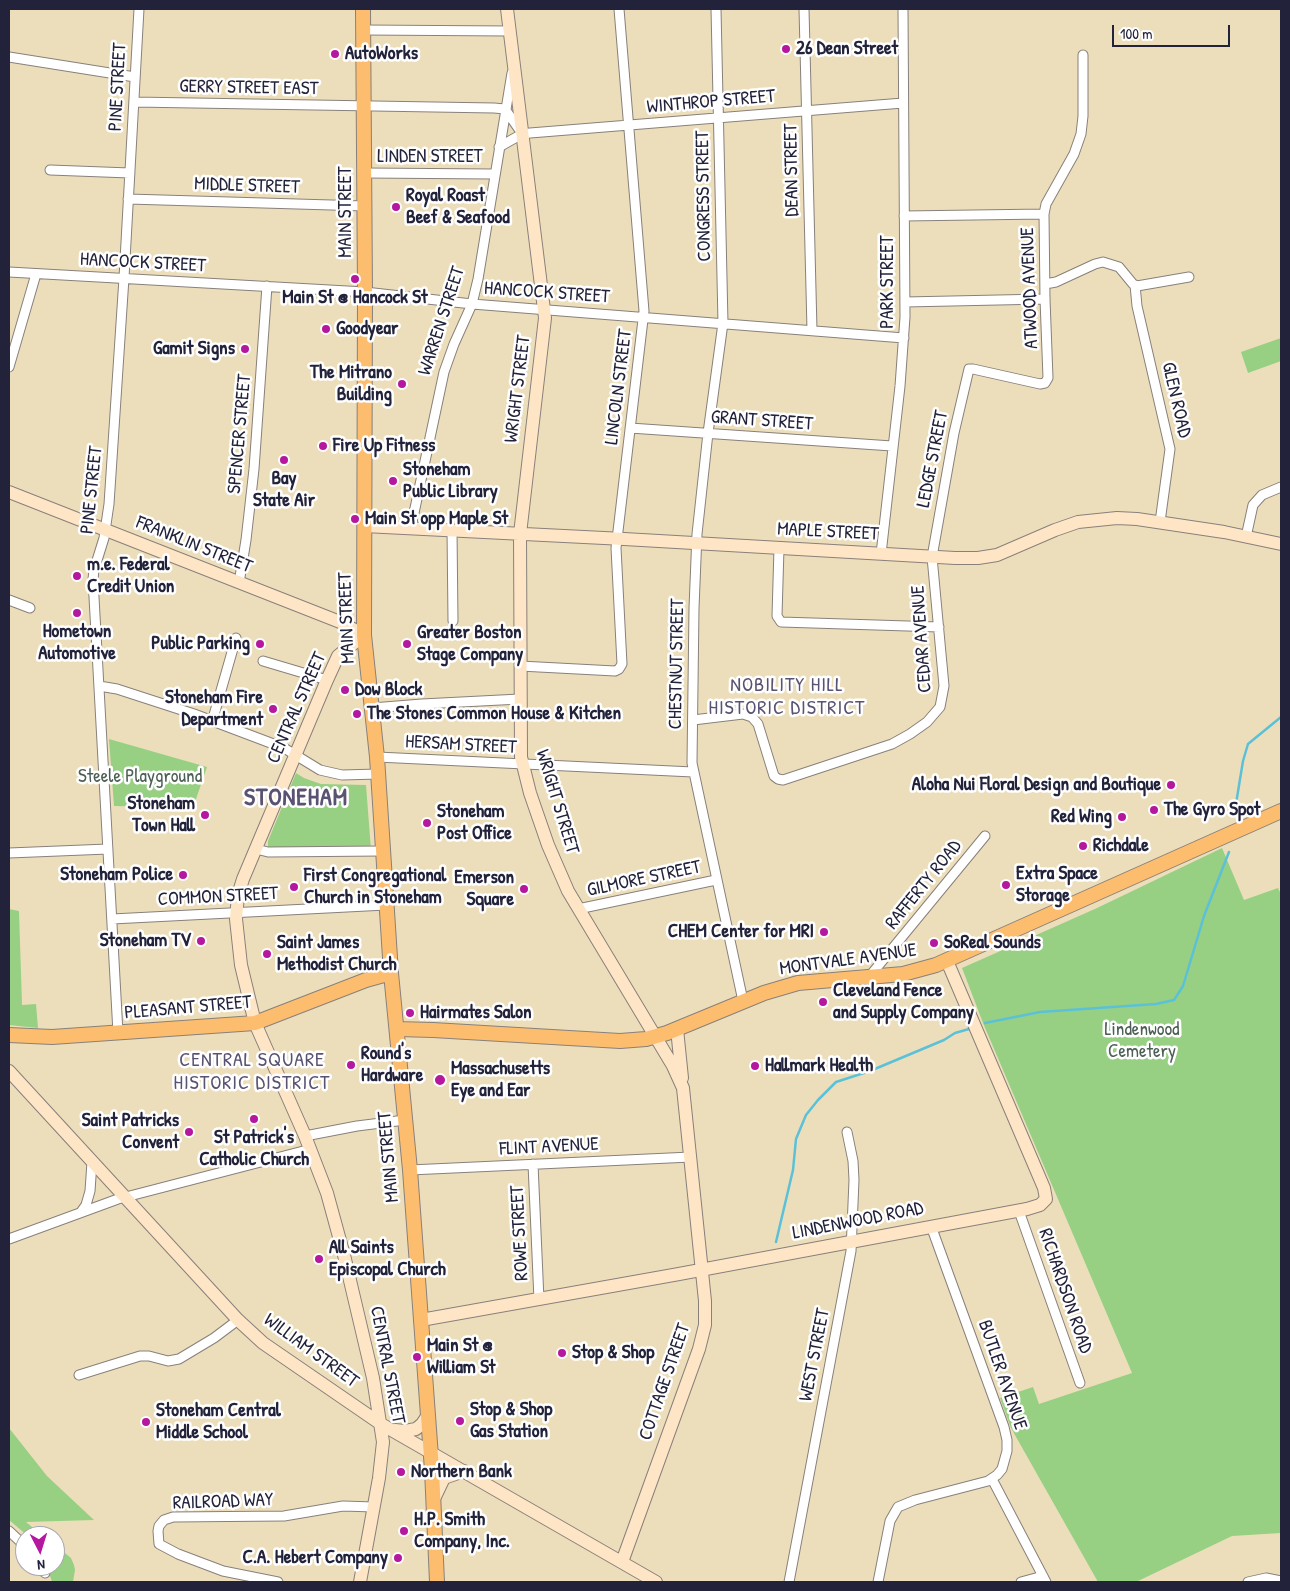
<!DOCTYPE html>
<style>
body{margin:0}
#map{position:relative;width:1290px;height:1591px;overflow:hidden;background:#eddebb;font-family:"Patrick Hand",sans-serif}
canvas{display:block}
.frame{position:absolute;inset:0;border:10px solid #22223b;pointer-events:none}
.north{position:absolute;left:15px;top:1526px;width:50px;height:50px;box-sizing:border-box;background:#fff;border:1px solid #a7a7b1;border-radius:50%;rotate:175deg;font-size:14px;font-weight:700;line-height:20px;text-align:center;color:#22223b}
.north::after{content:'';display:block;margin:auto;width:18px;height:22px;background:#b5179e;clip-path:polygon(50% 0,100% 100%,50% 72%,0 100%)}
.scale{position:absolute;left:1112px;top:25px;width:118px;height:22px;box-sizing:border-box;border:2px solid #22223b;border-top:0;padding-left:6px;font-size:15px;line-height:18px;white-space:nowrap;color:#22223b;-webkit-text-stroke:4px #fff;paint-order:stroke}
</style>
<div id="map">
<canvas width="1290" height="1591"></canvas>
<div class="frame"></div>
<div class="north">N</div>
<div class="scale">100 m</div>
</div>
<script>
const c = document.querySelector('canvas').getContext('2d');
c.lineJoin = 'round';
function paint(path, color) { c.fillStyle = color; c.fill(path, 'evenodd'); }
const poly = rows => new Path2D(rows.map(r => 'M' + r).join(''));
function trace(path, color, width, dash) { c.strokeStyle = color; c.lineWidth = width; c.lineCap = dash ? 'butt' : 'round'; c.setLineDash(dash || []); c.stroke(path); }
function write(font, color, halo, rows, align = 'center') {
  c.font = font + ' "Patrick Hand",sans-serif'; c.lineWidth = 5; c.setLineDash([]); c.textBaseline = 'middle'; c.strokeStyle = halo; c.fillStyle = color; for (const [text, x, y, turn = 0] of rows) {
    c.save(); c.translate(x, y); c.rotate((+turn || 0) * Math.PI / 180); c.textAlign = isNaN(turn) ? turn : align; if (halo) c.strokeText(text, 0, 0); c.fillText(text, 0, 0); c.restore();
  }
}
paint(poly([
 [1281,338,1281,361,1248,373,1241,352],
 [109,739,207,767,195,802,161,797,155,807,114,806],
 [296,773,304,778,321,784,366,785,371,850,268,848,268,841],
 [1222,848,1244,900,1278,888,1281,894,1281,1533,1232,1536,1136,1582,1098,1582,1011,1428,1000,1398,1033,1387,1039,1404,1132,1373,983,1023,962,968,1097,908],
 [9,909,19,911,22,1005,36,1004,38,1028,9,1025],
 [9,1428,47,1476,94,1520,26,1522,43,1536,28,1536,9,1520],
 [55,1545,71,1558,74,1565,75,1570,73,1582,52,1582,47,1566,55,1566]
]), '#97d083');
trace(poly([
 [1234,816,1243,761,1248,744,1281,717],
 [985,1023,1040,1012,1156,1004,1174,1000,1183,986,1204,916,1229,852],
 [776,1242,793,1170,796,1139,806,1115,818,1100,836,1082,870,1071,944,1040,955,1033,969,1029]
]), '#5bc1d8', 2.5);
const street = poly([
 [716,9,723,323,708,433,697,534,694,608,692,763,743,1001],
 [804,9,812,330],
 [364,30,510,31],
 [9,57,135,77],
 [134,102,494,108,505,109,521,132],
 [499,147,522,134,530,133,903,103],
 [50,170,130,173],
 [365,173,494,174],
 [128,199,365,206],
 [1044,214,1046,204,1074,154,1081,134,1083,116,1083,55],
 [9,272,365,292,472,304,904,338],
 [1045,284,1056,282,1095,264,1103,262,1119,267,1133,284,1137,286,1189,277],
 [1135,285,1137,306,1170,449,1160,522],
 [905,302,1045,299],
 [9,367,36,274],
 [630,428,892,446],
 [411,527,444,372,454,344,472,304,478,279,512,73],
 [452,530,453,621],
 [1246,537,1253,505,1262,495,1281,487],
 [779,548,777,616,781,622,939,627],
 [881,554,900,386,905,317,903,9],
 [239,583,246,540,254,469,267,286],
 [9,600,30,608],
 [263,661,327,680],
 [520,666,615,671,619,669,622,664,616,548,644,311,619,9],
 [99,686,117,689,194,714,284,748,320,770,342,775,378,774],
 [372,708,422,704,520,699],
 [693,720,743,714,752,717,758,724,774,776,778,779,783,780,892,744,910,734,927,722,940,707,944,686,932,557,954,433,969,369,973,369,1040,384,1045,383,1048,378,1045,299,1044,214,904,216],
 [212,722,236,638],
 [377,757,693,772],
 [256,849,268,852,382,851],
 [9,853,108,849],
 [578,909,716,880],
 [112,919,386,905],
 [869,977,985,836],
 [118,1033,93,579,94,570,104,538,109,504,124,278,139,9],
 [305,1136,357,1126,405,1120],
 [533,1164,539,1300],
 [410,1170,691,1157],
 [1019,1211,1080,1383],
 [81,1212,86,1205,90,1191,92,1162],
 [9,1239,118,1199,311,1149],
 [79,1375,140,1356,149,1356,168,1361,179,1359,214,1338,238,1320],
 [992,1479,1046,1582],
 [9,1531,25,1546],
 [39,1566,45,1573],
 [278,1582,223,1571,178,1554,159,1544,158,1531,159,1526,164,1520,173,1517,284,1516,343,1506,374,1507],
 [789,1582,851,1251,854,1180,853,1161,847,1132],
 [878,1582,890,1521,898,1507,915,1500,988,1481,997,1475,1002,1469,1007,1451,1007,1440,1004,1427,931,1226],
 [1021,1582,1043,1576],
 [1248,1582,1266,1578,1281,1581]
]);
const secondary = poly([
 [507,9,545,318,520,534,521,757,530,793,548,845,568,891,673,1066,683,1088,705,1301,705,1325,699,1349,622,1562],
 [9,492,340,622,364,635,338,656,327,680,243,879,238,895,236,919,241,965,255,1023,305,1136,327,1193,344,1255,373,1378,383,1442,379,1478,360,1582],
 [364,526,624,539,955,558,978,558,997,555,1055,530,1078,522,1117,518,1137,519,1224,532,1281,544],
 [677,1029,682,1078],
 [9,1071,238,1320,263,1343,381,1424,656,1582],
 [421,1320,679,1274,1027,1209,1040,1205,1046,1199,1044,1188,947,961],
 [395,1430,405,1431,416,1429,422,1424,428,1415],
 [433,1501,444,1478,464,1471]
]);
const primary = poly([
 [363,9,365,292,364,635,377,757,391,973,410,1170,432,1470,437,1582],
 [397,1029,433,1030,620,1041,646,1039,667,1033,764,993,798,983,903,974,936,965,1281,811],
 [9,1035,52,1037,255,1023,366,980,391,973]
]);
trace(street, '#88807b', 11);
trace(secondary, '#88807b', 14);
trace(primary, '#88807b', 16);
trace(street, '#fff', 9);
trace(secondary, '#fee5c5', 12);
trace(primary, '#fcbd6f', 14);
for (const [x, y, r, color] of [
 [786,49,5,"#b5179e"],
 [335,54,5,"#b5179e"],
 [396,207,5,"#b5179e"],
 [355,279,5,"#b5179e"],
 [326,329,5,"#b5179e"],
 [245,349,5,"#b5179e"],
 [402,384,5,"#b5179e"],
 [323,446,5,"#b5179e"],
 [284,460,5,"#b5179e"],
 [393,481,5,"#b5179e"],
 [355,519,5,"#b5179e"],
 [77,576,5,"#b5179e"],
 [77,613,5,"#b5179e"],
 [260,644,5,"#b5179e"],
 [407,644,5,"#b5179e"],
 [345,690,5,"#b5179e"],
 [273,709,5,"#b5179e"],
 [357,714,5,"#b5179e"],
 [1171,785,5,"#b5179e"],
 [1154,810,5,"#b5179e"],
 [205,815,5,"#b5179e"],
 [1122,817,5,"#b5179e"],
 [427,823,5,"#b5179e"],
 [1083,846,5,"#b5179e"],
 [183,875,5,"#b5179e"],
 [1006,885,5,"#b5179e"],
 [294,887,5,"#b5179e"],
 [524,889,5,"#b5179e"],
 [824,932,5,"#b5179e"],
 [201,941,5,"#b5179e"],
 [934,943,5,"#b5179e"],
 [267,954,5,"#b5179e"],
 [823,1002,5,"#b5179e"],
 [410,1013,5,"#b5179e"],
 [351,1065,5,"#b5179e"],
 [755,1066,5,"#b5179e"],
 [440,1080,6,"#b5179e"],
 [254,1119,5,"#b5179e"],
 [189,1132,5,"#b5179e"],
 [319,1259,5,"#b5179e"],
 [562,1353,5,"#b5179e"],
 [417,1357,5,"#b5179e"],
 [460,1421,5,"#b5179e"],
 [146,1422,5,"#b5179e"],
 [401,1472,5,"#b5179e"],
 [404,1531,5,"#b5179e"],
 [398,1558,5,"#b5179e"]
]) { const dot = new Path2D(); dot.arc(x, y, r, 0, 2 * Math.PI); c.fillStyle = color; c.fill(dot); trace(dot, '#fff', 2); }
write('bold 19px', '#22223b', '#fff', [
 ["26 Dean Street",796,49],
 ["AutoWorks",345,54],
 ["Royal Roast",406,196],
 ["Beef & Seafood",406,218],
 ["Main St @ Hancock St",355,298,"center"],
 ["Goodyear",336,329],
 ["Gamit Signs",235,349,"right"],
 ["The Mitrano",392,373,"right"],
 ["Building",392,395,"right"],
 ["Fire Up Fitness",333,446],
 ["Stoneham",403,470],
 ["Public Library",403,492],
 ["Bay",284,479,"center"],
 ["State Air",284,501,"center"],
 ["Main St opp Maple St",365,519],
 ["m.e. Federal",87,565],
 ["Credit Union",87,587],
 ["Hometown",77,632,"center"],
 ["Automotive",77,654,"center"],
 ["Greater Boston",417,633],
 ["Stage Company",417,655],
 ["Public Parking",250,644,"right"],
 ["Dow Block",355,690],
 ["Stoneham Fire",263,698,"right"],
 ["Department",263,720,"right"],
 ["The Stones Common House & Kitchen",367,714],
 ["Aloha Nui Floral Design and Boutique",1161,785,"right"],
 ["Stoneham",195,804,"right"],
 ["Town Hall",195,826,"right"],
 ["The Gyro Spot",1164,810],
 ["Stoneham",437,812],
 ["Post Office",437,834],
 ["Red Wing",1112,817,"right"],
 ["Richdale",1093,846],
 ["Extra Space",1016,874],
 ["Storage",1016,896],
 ["Stoneham Police",173,875,"right"],
 ["First Congregational",304,876],
 ["Church in Stoneham",304,898],
 ["Emerson",514,878,"right"],
 ["Square",514,900,"right"],
 ["CHEM Center for MRI",814,932,"right"],
 ["Stoneham TV",191,941,"right"],
 ["Saint James",277,943],
 ["Methodist Church",277,965],
 ["SoReal Sounds",944,943],
 ["Cleveland Fence",833,991],
 ["and Supply Company",833,1013],
 ["Hairmates Salon",420,1013],
 ["Round's",361,1054],
 ["Hardware",361,1076],
 ["Hallmark Health",765,1066],
 ["Massachusetts",451,1069],
 ["Eye and Ear",451,1091],
 ["Saint Patricks",179,1121,"right"],
 ["Convent",179,1143,"right"],
 ["St Patrick's",254,1138,"center"],
 ["Catholic Church",254,1160,"center"],
 ["All Saints",329,1248],
 ["Episcopal Church",329,1270],
 ["Main St @",427,1346],
 ["William St",427,1368],
 ["Stop & Shop",572,1353],
 ["Stop & Shop",470,1410],
 ["Gas Station",470,1432],
 ["Stoneham Central",156,1411],
 ["Middle School",156,1433],
 ["Northern Bank",411,1472],
 ["H.P. Smith",414,1520],
 ["Company, Inc.",414,1542],
 ["C.A. Hebert Company",388,1558,"right"]
], 'left');
write('19px', '#22223b', '#fff', [
 ["PINE STREET",118,87,-87],
 ["GERRY STREET EAST",249,88,1],
 ["WINTHROP STREET",711,102,-5],
 ["LINDEN STREET",430,157],
 ["DEAN STREET",792,170,-91],
 ["MIDDLE STREET",247,186,2],
 ["CONGRESS STREET",704,196,-91],
 ["MAIN STREET",346,212,-90],
 ["HANCOCK STREET",143,263,3],
 ["PARK STREET",888,282,-90],
 ["ATWOOD AVENUE",1030,288,-92],
 ["HANCOCK STREET",547,293,4],
 ["WARREN STREET",442,321,-72],
 ["LINCOLN STREET",619,387,-83],
 ["WRIGHT STREET",518,389,-83],
 ["GLEN ROAD",1176,400,77],
 ["GRANT STREET",762,421,4],
 ["SPENCER STREET",240,434,-85],
 ["LEDGE STREET",933,459,-79],
 ["PINE STREET",92,490,-84],
 ["MAPLE STREET",828,532,3],
 ["FRANKLIN STREET",194,545,22],
 ["MAIN STREET",347,618,-92],
 ["CEDAR AVENUE",922,639,-94],
 ["CHESTNUT STREET",677,664,-89],
 ["CENTRAL STREET",297,708,-66],
 ["HERSAM STREET",461,745,3],
 ["WRIGHT STREET",557,802,73],
 ["GILMORE STREET",644,879,-12],
 ["RAFFERTY ROAD",924,885,-51],
 ["COMMON STREET",218,897,-3],
 ["MONTVALE AVENUE",848,960,-8],
 ["PLEASANT STREET",188,1008,-5],
 ["FLINT AVENUE",549,1147,-3],
 ["MAIN STREET",389,1157,-95],
 ["LINDENWOOD ROAD",858,1221,-11],
 ["ROWE STREET",520,1233,-93],
 ["RICHARDSON ROAD",1065,1291,71],
 ["WILLIAM STREET",311,1351,36],
 ["WEST STREET",815,1355,-79],
 ["CENTRAL STREET",387,1365,79],
 ["BUTLER AVENUE",1002,1375,71],
 ["COTTAGE STREET",665,1382,-71],
 ["RAILROAD WAY",223,1502,-2]
]);
write('19px', '#4b5f54', '#fff', [
 ["Steele Playground",140,777],
 ["Lindenwood",1142,1030],
 ["Cemetery",1142,1052]
]);
c.letterSpacing = '1px';
write('20px', '#595272', '#fff', [
 ["NOBILITY HILL",787,686],
 ["HISTORIC DISTRICT",787,709],
 ["CENTRAL SQUARE",252,1061],
 ["HISTORIC DISTRICT",252,1084]
]);
c.letterSpacing = '0px';
c.letterSpacing = '1px';
write('bold 24px', '#595272', '#fff', [
 ["STONEHAM",296,799]
]);
c.letterSpacing = '0px';
</script>
